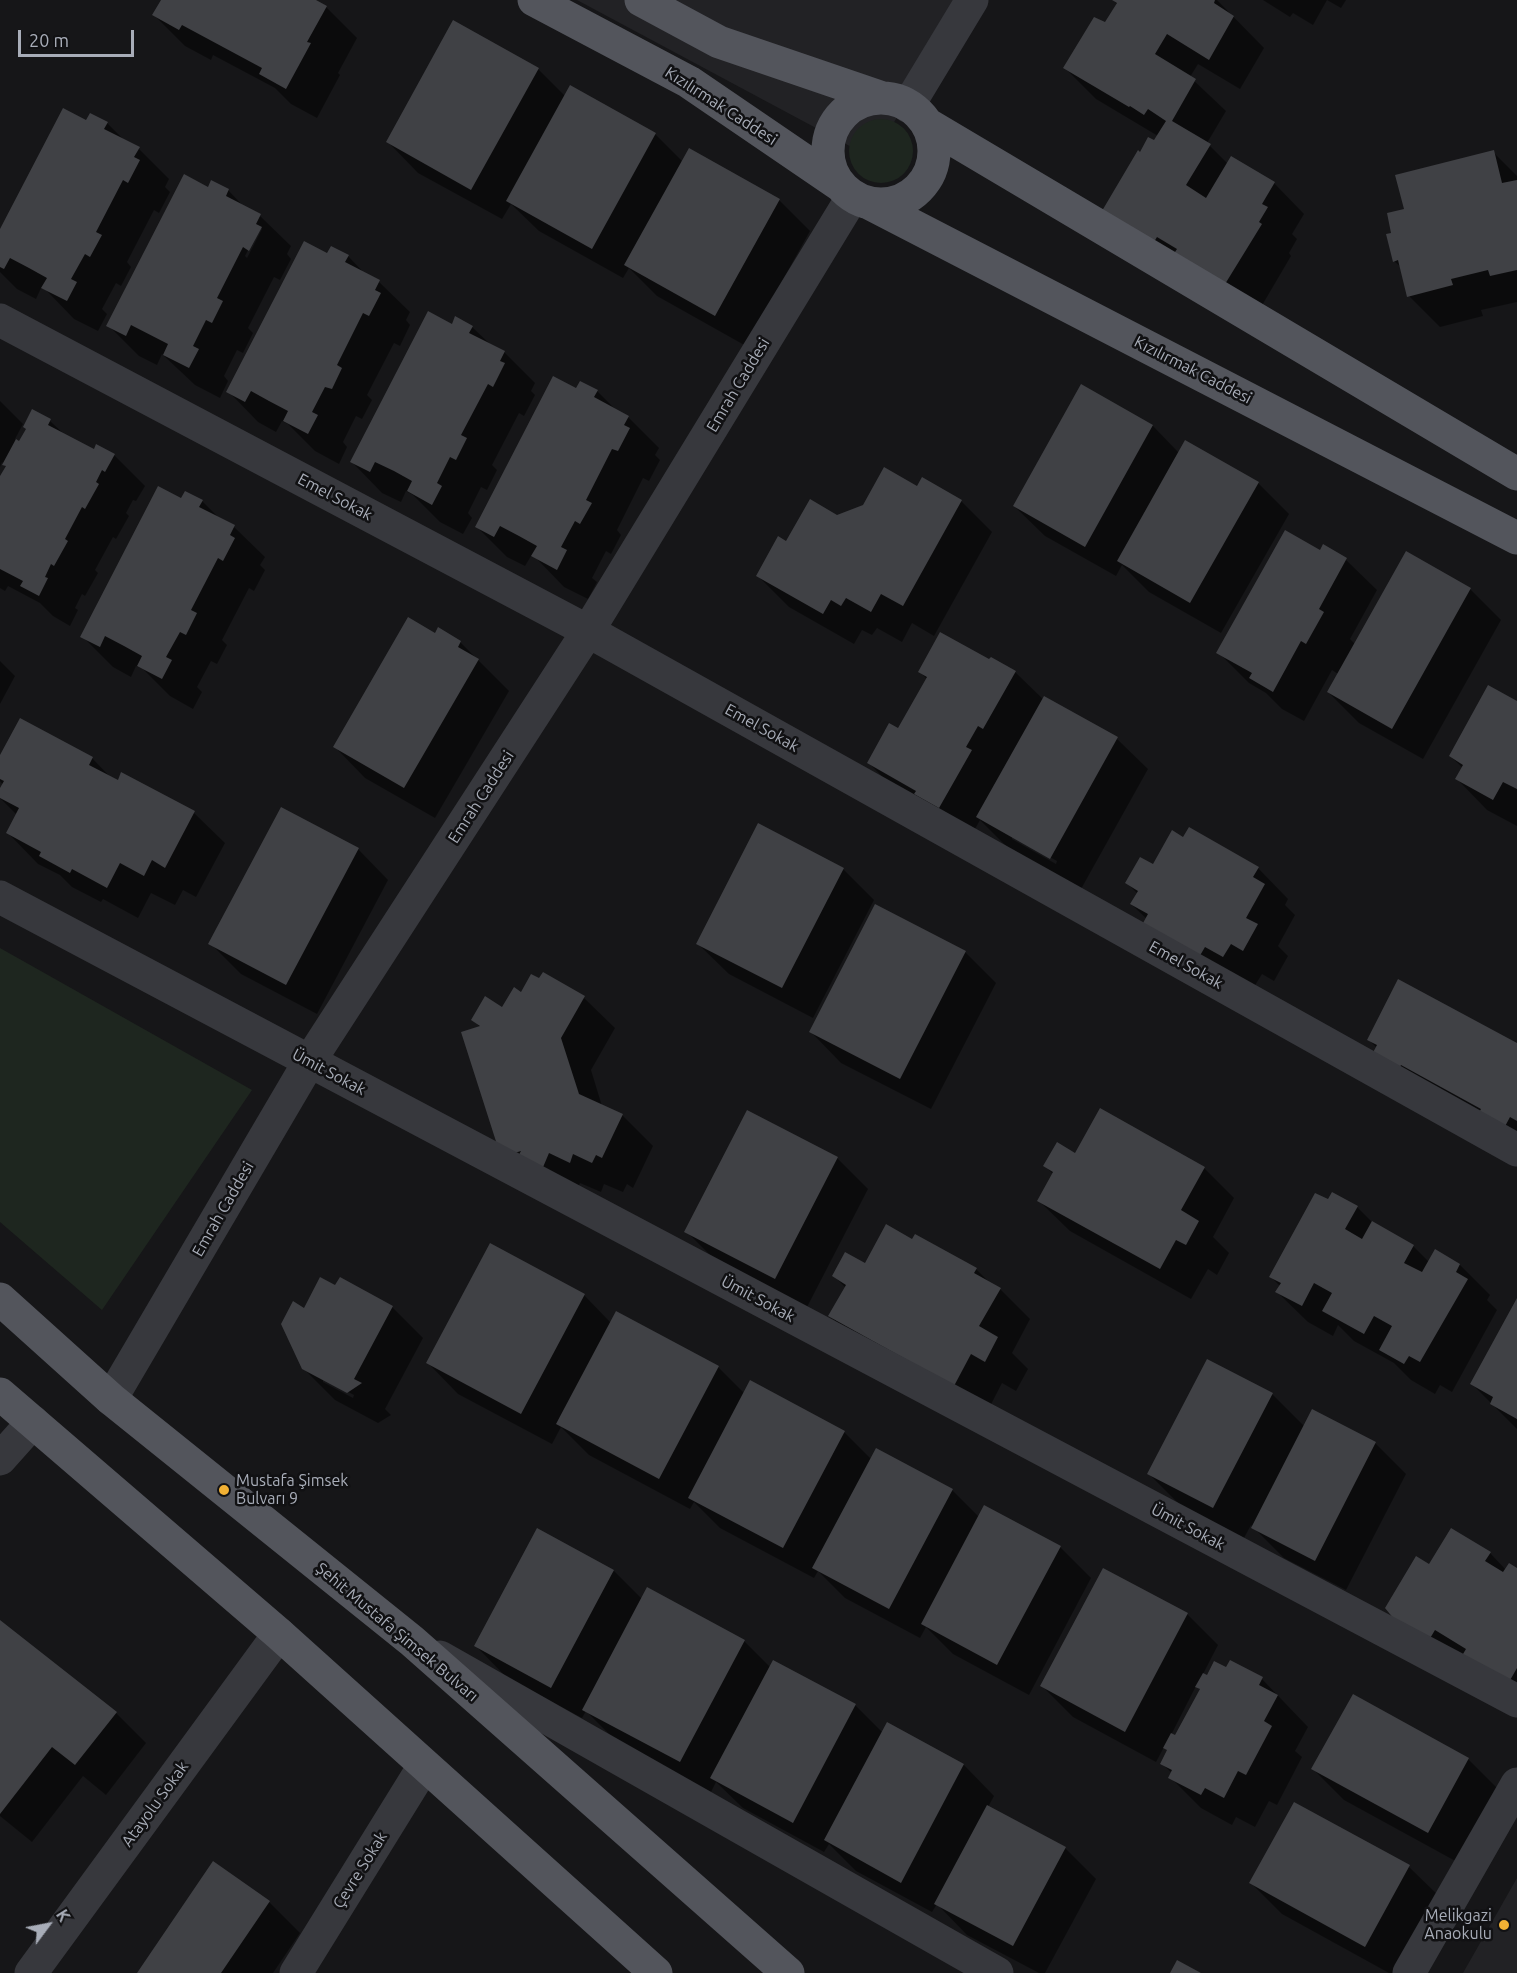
<!DOCTYPE html>
<meta charset="utf-8">
<style>
body{margin:0}
#map{position:relative;width:1517px;height:1973px;overflow:hidden;background:#161618;font-family:Ubuntu,sans-serif}
canvas{display:block}
.north{position:absolute;left:18px;top:1895px;width:60px;height:60px;-webkit-text-stroke:4px #111113;paint-order:stroke;rotate:58deg;font-size:16px;font-weight:700;line-height:24px;text-align:center;color:#a8adb8}
.north::after{content:'';display:block;margin:auto;width:21px;height:27px;background:#a8adb8;clip-path:polygon(50% 0,100% 100%,50% 72%,0 100%)}
.scale{position:absolute;left:18px;top:30px;width:116px;height:27px;box-sizing:border-box;border:3px solid #a8adb8;border-top:0;padding-left:8px;font-size:18px;line-height:21px;white-space:nowrap;color:#a8adb8;-webkit-text-stroke:4px #111113;paint-order:stroke}
</style>
<div id="map">
<canvas width="1517" height="1973"></canvas>
<div class="north">K</div>
<div class="scale">20 m</div>
</div>
<script>
const c = document.querySelector('canvas').getContext('2d');
c.lineJoin = 'round';
function paint(path, color) { c.fillStyle = color; c.fill(path, 'evenodd'); }
const poly = rows => new Path2D(rows.map(r => 'M' + r).join(''));
function trace(path, color, width, dash) { c.strokeStyle = color; c.lineWidth = width; c.lineCap = dash ? 'butt' : 'round'; c.setLineDash(dash || []); c.stroke(path); }
function write(font, color, halo, rows, align = 'center') {
  c.font = font + ' Ubuntu,sans-serif'; c.lineWidth = 5; c.setLineDash([]); c.textBaseline = 'middle'; c.strokeStyle = halo; c.fillStyle = color; for (const [text, x, y, turn = 0] of rows) {
    c.save(); c.translate(x, y); c.rotate((+turn || 0) * Math.PI / 180); c.textAlign = isNaN(turn) ? turn : align; if (halo) c.strokeText(text, 0, 0); c.fillText(text, 0, 0); c.restore();
  }
}
paint(poly([
 [577,0,969,0,872,158],
 [1517,1878,1517,1973,1463,1973]
]), '#222225');
paint(poly([
 '849 151a32 32 0 1 1 64 0a32 32 0 1 1-64 0Z',
 [0,948,252,1090,102,1310,0,1222]
]), '#1e261f');
paint(poly([
 [162,0,315,0,326,7,357,38,338,73,340,75,317,118,291,104,275,88,213,55,211,60,185,46,154,15],
 [1113,0,1217,0,1264,48,1240,89,1198,64,1190,77,1226,111,1207,143,1228,164,1274,183,1304,214,1292,234,1297,239,1289,253,1291,256,1254,319,1132,246,1140,154,1155,142,1158,136,1096,99,1065,68,1105,24,1117,4],
 [1263,0,1346,0,1341,8,1327,0,1313,25,1293,13,1290,17],
 [538,69,566,97,655,134,683,162,779,200,810,231,746,346,657,296,629,268,623,278,539,231,511,204,502,219,418,173,388,142],
 [87,122,107,123,126,142,139,149,169,179,165,187,170,192,159,213,154,210,127,262,131,267,121,286,116,283,102,309,107,314,98,331,74,319,46,290,41,288,36,299,17,289,0,272,0,232],
 [1493,152,1517,176,1517,302,1481,310,1483,316,1440,327,1409,296,1402,268,1394,261,1393,234,1406,210],
 [209,189,228,190,246,209,260,216,291,246,287,254,291,259,280,280,274,277,248,328,253,333,243,353,237,350,224,376,228,381,220,398,195,385,162,354,157,365,139,356,108,325],
 [260,227,262,229,247,258,245,256],
 [328,255,348,256,366,275,379,282,410,312,406,320,410,325,400,346,394,343,367,395,372,400,362,419,356,416,343,442,347,447,339,464,315,451,288,424,282,421,276,432,258,422,228,391],
 [452,326,472,327,491,345,504,352,535,383,531,391,535,395,524,416,519,413,492,465,497,470,487,490,481,487,468,513,472,518,463,534,440,522,413,495,406,491,401,502,382,493,352,462],
 [1082,386,1153,426,1179,453,1258,483,1289,514,1221,633,1149,592,1122,565,1116,576,1045,536,1014,506],
 [577,390,597,391,617,411,628,417,659,448,655,455,660,460,649,481,643,478,617,530,621,535,611,554,606,551,592,578,597,582,588,599,564,587,536,558,531,556,525,566,507,557,476,526],
 [0,401,25,426,50,421,65,435,94,451,114,455,145,486,136,501,133,500,126,513,129,516,116,539,113,537,95,570,98,573,85,596,82,594,75,608,78,610,70,626,53,616,40,603,8,586,5,591,0,588,0,480,7,467,2,462,0,467],
 [23,424,27,429,20,443,15,439],
 [918,488,961,501,992,532,934,636,912,623,902,642,877,628,872,635,862,630,854,644,789,607,758,576,787,543,837,517],
 [186,493,202,501,221,520,234,527,265,557,260,565,265,570,254,591,249,588,222,640,227,645,217,664,211,661,197,687,202,692,193,709,170,696,143,669,136,666,131,677,113,667,82,636],
 [1324,546,1346,560,1377,590,1350,639,1355,644,1470,589,1501,620,1423,759,1359,723,1328,692,1338,674,1332,670,1304,721,1282,709,1266,693,1249,683,1218,652,1320,552],
 [435,635,460,642,509,691,435,818,365,778,335,747],
 [0,661,15,676,0,704],
 [989,661,1015,672,1044,700,1045,698,1117,739,1148,769,1081,889,1008,848,980,820,970,838,899,794,869,763,898,730,927,679,920,672],
 [1012,836,1057,861,1056,864,1012,839],
 [1517,703,1517,826,1487,810,1457,779,1463,768,1450,756],
 [20,720,92,758,114,781,194,813,225,843,196,897,183,890,175,905,151,893,138,918,103,899,101,902,72,887,60,875,38,864,8,833,17,815,0,798,0,791,3,785,0,781,0,759],
 [1184,839,1258,868,1288,899,1285,905,1295,915,1278,946,1288,956,1274,981,1262,974,1254,987,1226,994,1131,904,1138,894,1127,883,1153,866],
 [358,849,388,880,317,1014,241,974,210,943],
 [843,869,874,900,813,1018,729,974,698,944],
 [965,952,996,983,931,1109,841,1063,811,1032],
 [522,994,584,998,615,1028,591,1070,602,1106,622,1115,653,1146,633,1188,627,1184,623,1192,604,1184,601,1192,580,1183,572,1202,503,1156,480,1027,473,1020,503,1009],
 [1369,1040,1517,1045,1517,1153,1401,1091,1377,1048],
 [1076,1155,1204,1168,1234,1198,1213,1237,1229,1253,1217,1275,1208,1269,1191,1299,1070,1231,1039,1201,1053,1174,1045,1166],
 [837,1158,868,1189,806,1309,717,1262,686,1231],
 [1328,1201,1357,1207,1374,1224,1413,1246,1429,1262,1460,1265,1490,1295,1487,1300,1497,1310,1452,1392,1440,1385,1435,1394,1411,1380,1394,1363,1354,1341,1338,1325,1333,1336,1308,1322,1277,1292,1280,1286,1271,1277],
 [913,1241,976,1269,991,1284,1000,1289,1030,1319,1012,1353,1028,1369,1016,1391,1002,1383,985,1416,861,1346,830,1316,846,1288,834,1276,865,1265],
 [336,1287,392,1307,423,1338,385,1409,391,1415,378,1423,335,1400,304,1369],
 [323,1379,354,1395,353,1398,323,1382],
 [584,1295,611,1323,718,1367,745,1394,751,1382,844,1432,872,1460,952,1490,979,1517,1060,1547,1091,1578,1029,1695,953,1654,926,1627,920,1638,845,1598,818,1571,814,1578,720,1528,694,1502,690,1509,589,1455,561,1427,552,1444,458,1394,428,1363],
 [1517,1301,1517,1429,1472,1384],
 [1272,1394,1305,1427,1375,1443,1406,1474,1346,1590,1284,1558,1251,1525,1244,1538,1180,1505,1149,1474],
 [1490,1553,1506,1570,1517,1570,1517,1704,1426,1649,1429,1566],
 [1104,1570,1187,1614,1218,1645,1203,1674,1208,1677,1227,1669,1262,1679,1308,1727,1295,1751,1302,1757,1277,1805,1269,1801,1255,1827,1236,1817,1232,1825,1201,1808,1170,1777,1172,1773,1162,1764,1169,1751,1164,1747,1156,1762,1073,1717,1042,1686],
 [1196,1686,1201,1690,1175,1738,1171,1735],
 [614,1571,643,1600,648,1589,744,1641,771,1668,774,1662,855,1705,883,1733,887,1724,964,1765,994,1796,988,1807,1065,1848,1096,1879,1045,1973,1039,1973,967,1935,937,1904,932,1912,856,1871,829,1844,824,1852,743,1808,716,1782,711,1792,615,1740,586,1711,582,1718,506,1677,476,1646],
 [0,1622,116,1713,146,1743,106,1795,83,1776,32,1842,0,1816],
 [1468,1759,1499,1790,1459,1863,1344,1800,1313,1769],
 [214,1864,269,1902,300,1933,273,1973,139,1973],
 [1409,1867,1440,1897,1398,1973,1389,1973,1282,1914,1251,1883]
]), '#0007');
paint(poly([
 [161,0,316,0,327,6,307,42,311,43,286,89,259,74,262,68,182,25,179,30,152,15],
 [1112,0,1215,0,1214,3,1234,16,1209,60,1167,34,1155,54,1196,79,1172,121,1211,144,1186,185,1206,198,1231,156,1275,182,1262,204,1268,207,1259,222,1262,224,1222,289,1171,258,1177,249,1157,237,1151,247,1099,216,1138,150,1140,152,1148,137,1154,140,1166,121,1148,109,1144,115,1130,106,1129,107,1063,68,1094,17,1105,22,1117,3],
 [453,20,539,68,471,190,386,142],
 [570,85,656,133,592,249,506,201],
 [63,108,86,120,90,113,108,122,104,129,140,147,134,157,140,160,128,183,123,180,96,232,102,235,90,257,85,254,71,279,77,282,67,301,41,288,47,278,29,268,10,258,4,269,0,267,0,229],
 [689,148,780,199,715,316,624,265],
 [1494,150,1502,183,1517,180,1517,270,1490,276,1488,270,1451,279,1453,285,1407,297,1398,260,1393,262,1386,234,1391,233,1387,213,1404,209,1395,175],
 [184,174,208,187,211,180,229,189,226,196,261,214,256,224,262,227,249,251,243,247,217,298,223,301,212,323,206,320,193,346,199,349,189,368,163,355,168,344,131,325,126,336,106,326],
 [304,241,327,253,331,246,349,255,345,262,380,280,375,290,381,293,369,316,363,313,337,365,342,368,332,389,325,387,312,412,318,415,308,434,283,421,288,411,269,401,251,391,245,402,226,392],
 [428,311,452,324,455,316,473,326,469,333,505,351,500,361,505,363,493,387,488,384,461,435,467,438,456,460,450,457,437,483,442,486,432,505,407,491,412,481,394,471,375,462,370,472,350,462],
 [553,376,576,388,580,381,598,390,594,397,629,416,624,425,630,428,618,451,612,449,586,500,592,503,580,524,575,521,561,547,567,550,557,570,531,556,537,546,519,536,500,526,494,537,475,527],
 [1081,384,1153,425,1085,547,1013,506],
 [32,409,51,419,48,425,94,449,96,444,115,454,105,472,102,470,96,482,99,484,85,509,82,507,65,539,68,541,54,566,51,564,45,577,48,578,39,596,20,586,23,581,0,569,0,476,6,466,2,465,16,439,19,441,26,429,23,427],
 [1185,440,1259,482,1190,603,1117,561],
 [884,467,917,486,922,477,962,500,903,606,881,594,871,612,846,598,841,606,831,600,823,614,756,576,778,536,786,541,810,499,837,515,863,505],
 [158,486,181,498,185,491,203,500,199,507,235,525,230,535,235,538,223,561,218,558,191,610,197,613,186,635,180,632,166,657,172,660,162,679,137,666,142,656,124,646,105,636,100,647,80,637],
 [1285,530,1320,550,1323,544,1347,558,1319,609,1324,612,1306,644,1301,641,1273,692,1249,678,1252,673,1216,653],
 [1406,551,1471,588,1392,729,1327,692],
 [408,617,435,633,438,627,461,641,458,647,479,659,404,788,333,747],
 [940,632,989,659,991,657,1016,671,983,729,978,726,966,747,972,750,939,808,914,794,916,791,867,763,889,723,898,728,927,677,918,672],
 [1488,685,1517,701,1517,789,1503,782,1493,800,1455,779,1463,765,1449,756],
 [1044,696,1118,737,1050,859,976,817],
 [20,718,93,757,89,765,118,780,121,772,195,811,165,868,152,860,144,876,120,863,107,888,72,869,70,873,39,856,41,852,6,833,19,808,0,798,0,788,4,781,0,779,0,755],
 [281,807,359,848,286,985,208,944],
 [758,823,844,868,782,988,696,944],
 [1189,827,1259,867,1253,877,1265,884,1246,918,1258,924,1243,951,1231,944,1223,957,1205,947,1195,964,1138,932,1148,914,1130,904,1138,891,1125,883,1140,857,1153,864,1172,830,1183,837],
 [875,904,966,951,900,1079,809,1032],
 [543,972,585,996,561,1038,579,1094,623,1114,602,1158,596,1155,592,1163,573,1154,570,1163,549,1153,541,1172,516,1160,521,1151,501,1157,461,1032,480,1026,471,1020,485,996,502,1007,514,987,521,992,531,974,539,978],
 [1398,979,1517,1043,1517,1121,1510,1117,1502,1132,1476,1118,1481,1109,1401,1065,1396,1074,1369,1060,1377,1045,1367,1040],
 [1100,1108,1205,1167,1181,1210,1199,1221,1186,1245,1176,1240,1160,1269,1037,1201,1053,1172,1043,1166,1057,1142,1075,1153],
 [747,1110,838,1157,775,1279,684,1232],
 [1332,1192,1358,1206,1345,1229,1362,1239,1372,1221,1414,1245,1404,1263,1422,1272,1435,1249,1460,1264,1456,1272,1468,1279,1420,1362,1409,1356,1404,1364,1379,1350,1392,1326,1374,1316,1364,1334,1322,1311,1332,1293,1314,1283,1302,1306,1275,1292,1281,1283,1269,1277,1315,1193,1328,1199],
 [886,1224,912,1239,915,1234,977,1268,974,1273,1001,1288,979,1326,998,1337,985,1362,971,1354,954,1386,828,1316,846,1285,832,1276,845,1252,865,1263],
 [490,1243,585,1294,521,1414,426,1363],
 [320,1277,335,1285,340,1277,393,1306,354,1379,362,1383,347,1393,302,1369,281,1324,293,1301,304,1308],
 [1517,1298,1517,1419,1490,1404,1493,1397,1470,1384],
 [616,1311,719,1366,659,1479,556,1424],
 [1207,1359,1273,1393,1213,1508,1147,1474],
 [750,1380,845,1431,783,1548,688,1498],
 [1312,1409,1376,1442,1315,1561,1251,1528],
 [876,1448,953,1489,889,1609,812,1568],
 [984,1505,1061,1546,997,1665,921,1624],
 [537,1528,614,1570,551,1688,474,1646],
 [1451,1528,1491,1552,1485,1561,1503,1572,1509,1563,1517,1568,1517,1668,1509,1682,1460,1659,1466,1649,1435,1630,1429,1640,1394,1619,1385,1608,1416,1556,1429,1564],
 [1103,1568,1188,1613,1125,1732,1040,1686],
 [647,1587,745,1640,680,1762,582,1710],
 [0,1620,117,1712,75,1765,52,1747,0,1814],
 [773,1660,856,1704,793,1823,710,1778],
 [1230,1660,1263,1677,1259,1685,1278,1695,1264,1721,1272,1726,1246,1775,1238,1771,1224,1798,1205,1788,1201,1795,1168,1778,1172,1770,1160,1764,1167,1750,1163,1748,1171,1733,1175,1735,1200,1689,1195,1687,1203,1673,1207,1675,1214,1661,1226,1667],
 [1353,1694,1469,1758,1428,1833,1311,1769],
 [887,1722,964,1764,901,1883,824,1840],
 [1294,1802,1410,1865,1365,1947,1249,1883],
 [987,1805,1066,1847,1013,1946,934,1904],
 [213,1861,270,1901,221,1973,137,1973],
 [1177,1960,1201,1973,1170,1973]
]), '#404145');
trace(poly([
 [908,106,972,0],
 [0,320,588,631,1517,1150],
 [0,897,1517,1701],
 [111,1399,309,1062,588,631,853,196],
 [0,1459,33,1422],
 [440,1657,997,1973],
 [31,1973,279,1634],
 [296,1973,424,1766],
 [1409,1973,1517,1784]
]), '#37383d', 33);
trace(poly([
 [534,0,689,82,840,185],
 [641,0,719,42,883,98],
 '828 151a53 53 0 1 1 106 0a53 53 0 1 1-106 0Z',
 [927,124,1517,474],
 [869,203,1517,538],
 [0,1299,111,1399,412,1641,788,1973],
 [0,1394,279,1634,656,1973]
]), '#53555c', 33);
for (const [x, y, r, color] of [
 [224,1490,6,"#f2b134"],
 [1504,1925,6,"#f2b134"]
]) { const dot = new Path2D(); dot.arc(x, y, r, 0, 2 * Math.PI); c.fillStyle = color; c.fill(dot); trace(dot, '#111113', 2); }
write('16px', '#a8adb8', '#111113', [
 ["Kızılırmak Caddesi",721,106,33],
 ["Kızılırmak Caddesi",1193,370,27],
 ["Emrah Caddesi",738,385,-59],
 ["Emel Sokak",335,497,28],
 ["Emel Sokak",762,728,29],
 ["Emrah Caddesi",481,797,-57],
 ["Emel Sokak",1186,965,29],
 ["Ümit Sokak",329,1072,28],
 ["Emrah Caddesi",223,1209,-60],
 ["Ümit Sokak",758,1299,28],
 ["Ümit Sokak",1188,1527,28],
 ["Şehit Mustafa Şimsek Bulvarı",397,1632,40],
 ["Atayolu Sokak",155,1804,-54],
 ["Çevre Sokak",360,1870,-58]
]);
write('16px', '#a8adb8', '#111113', [
 ["Mustafa Şimsek",236,1481],
 ["Bulvarı 9",236,1499],
 ["Melikgazi",1492,1916,"right"],
 ["Anaokulu",1492,1934,"right"]
], 'left');
</script>
